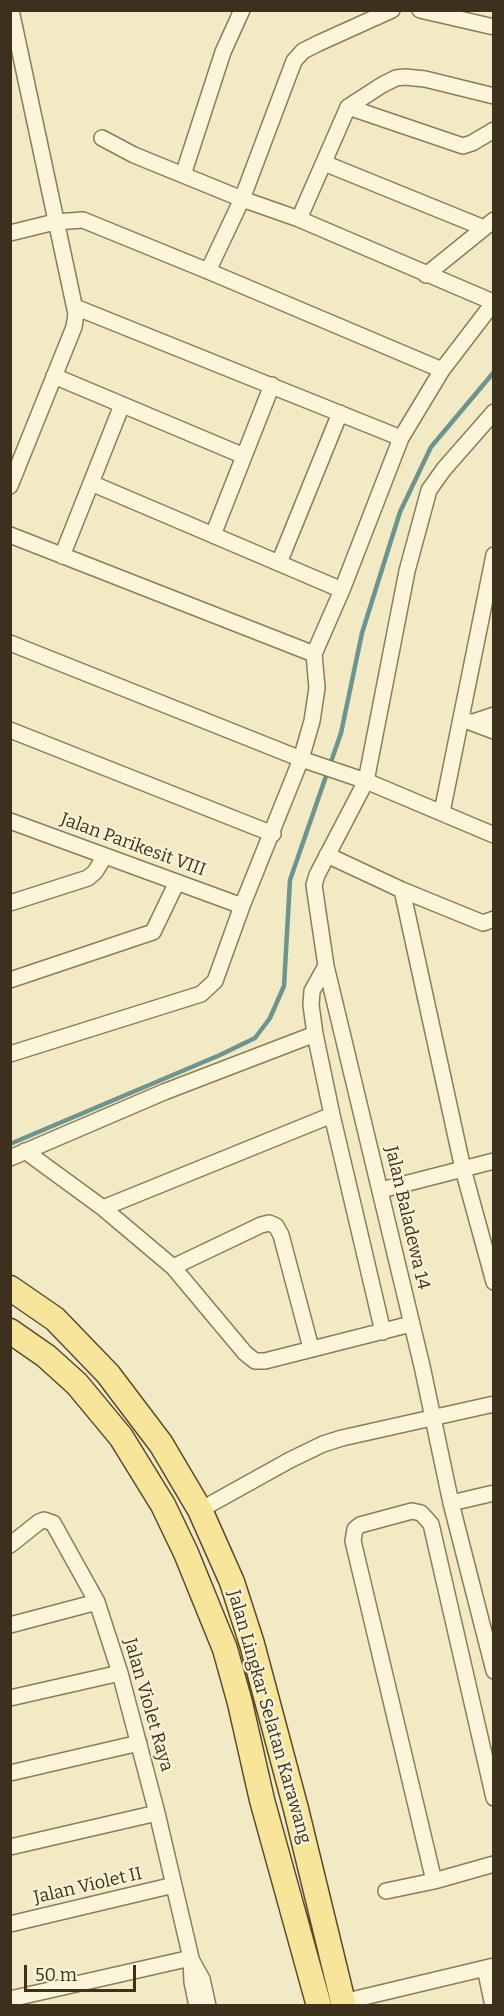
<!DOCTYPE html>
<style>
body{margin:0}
#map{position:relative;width:504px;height:2016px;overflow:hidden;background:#f1eac5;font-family:Bitter,serif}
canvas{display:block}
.frame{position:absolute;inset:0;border:12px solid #3d311e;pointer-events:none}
.scale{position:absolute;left:24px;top:1965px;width:112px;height:27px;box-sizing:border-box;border:3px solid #3d311e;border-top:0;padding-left:8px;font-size:18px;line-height:21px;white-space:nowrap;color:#3d311e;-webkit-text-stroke:4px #f8f2d6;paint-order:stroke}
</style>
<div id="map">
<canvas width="504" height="2016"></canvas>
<div class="frame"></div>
<div class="scale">50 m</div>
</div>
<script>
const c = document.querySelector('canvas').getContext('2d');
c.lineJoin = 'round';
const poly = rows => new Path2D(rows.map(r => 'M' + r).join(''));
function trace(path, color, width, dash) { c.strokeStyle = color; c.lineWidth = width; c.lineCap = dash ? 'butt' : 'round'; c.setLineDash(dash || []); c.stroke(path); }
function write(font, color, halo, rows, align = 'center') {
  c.font = font + ' Bitter,serif'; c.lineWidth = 4.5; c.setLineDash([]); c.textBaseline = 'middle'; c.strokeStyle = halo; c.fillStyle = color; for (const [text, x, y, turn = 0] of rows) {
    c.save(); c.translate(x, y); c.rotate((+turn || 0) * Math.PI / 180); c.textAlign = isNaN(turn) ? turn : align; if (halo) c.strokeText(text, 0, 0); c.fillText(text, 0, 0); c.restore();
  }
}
trace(poly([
 [10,1144,220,1055,255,1038,270,1018,284,986,290,880,341,733,362,633,400,512,431,447,494,372]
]), '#6d948f', 4.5);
const minor = poly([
 [420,10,494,27],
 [348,107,463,146,472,143,494,130],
 [102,138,134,155,242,199,299,219,493,302],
 [324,163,484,228],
 [183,175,223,52,242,10],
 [299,219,348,107,382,85,396,78,405,77,425,79,494,96],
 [10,233,55,222,83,220,208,271,442,370],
 [208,271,242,199,294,61,303,51,319,43,392,10],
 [426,275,494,220],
 [75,307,401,438],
 [54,376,244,456],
 [494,412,444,469,429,490,407,571,366,781,317,875,314,885,326,966,422,1366,451,1503,494,1671],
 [91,483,342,590],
 [10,486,74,327,76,314,11,10],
 [10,535,314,654],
 [213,535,272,385],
 [62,556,122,405],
 [279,563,340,413],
 [10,643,301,759,366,781,494,835],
 [462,719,494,731],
 [473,722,494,715],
 [10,730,273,834],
 [442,812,494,555],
 [10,821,242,906],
 [327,855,402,890,483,923,494,919],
 [402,890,463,1169,494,1282],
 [10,903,88,878,95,872,105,856],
 [326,966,312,991,311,1005,315,1034,332,1115,383,1332],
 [10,980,153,932,177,882],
 [10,1054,201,994,215,981,242,906,301,759,312,721,317,688,314,654,342,590,401,438,442,370,494,302],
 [25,1151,103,1208,173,1267,245,1353,255,1361,265,1361,411,1324],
 [10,1158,164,1092,315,1034],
 [381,1190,494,1161],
 [103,1208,332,1115],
 [173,1267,261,1225,269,1223,276,1226,281,1235,311,1348],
 [451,1503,494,1493],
 [200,1510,290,1460,323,1444,342,1438,494,1404],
 [10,1545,39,1522,44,1520,53,1523,97,1602,120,1673,157,1813,191,1958,192,1982,197,2006],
 [10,1625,97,1602],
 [10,1698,120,1673],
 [10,1773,139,1743],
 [10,1847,157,1813],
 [434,1881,353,1541,355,1529,360,1525,412,1511,421,1513,431,1524,494,1798],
 [386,1891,434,1881,494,1864],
 [10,1924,174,1885],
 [192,1961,202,1979,208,2006],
 [485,1968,493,2006],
 [10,1999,191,1958],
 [343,2002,494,1966]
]);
const primary = poly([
 [10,1288,55,1319,108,1374,161,1444,200,1510,232,1582,252,1644,296,1809,344,2006],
 [10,1331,46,1356,77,1384,121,1437,163,1505,186,1553,225,1649,240,1703,262,1800,319,2006]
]);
trace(minor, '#8e7c59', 18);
trace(primary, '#5c492e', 27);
trace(minor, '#fbf5da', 15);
trace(primary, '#f6e59b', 24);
write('18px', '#3d311e', '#f8f2d6', [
 ["Jalan Parikesit VIII",133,845,20],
 ["Jalan Baladewa 14",407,1218,77],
 ["Jalan Violet Raya",148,1705,74],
 ["Jalan Lingkar Selatan Karawang",269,1717,74],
 ["Jalan Violet II",88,1886,-13]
]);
</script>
